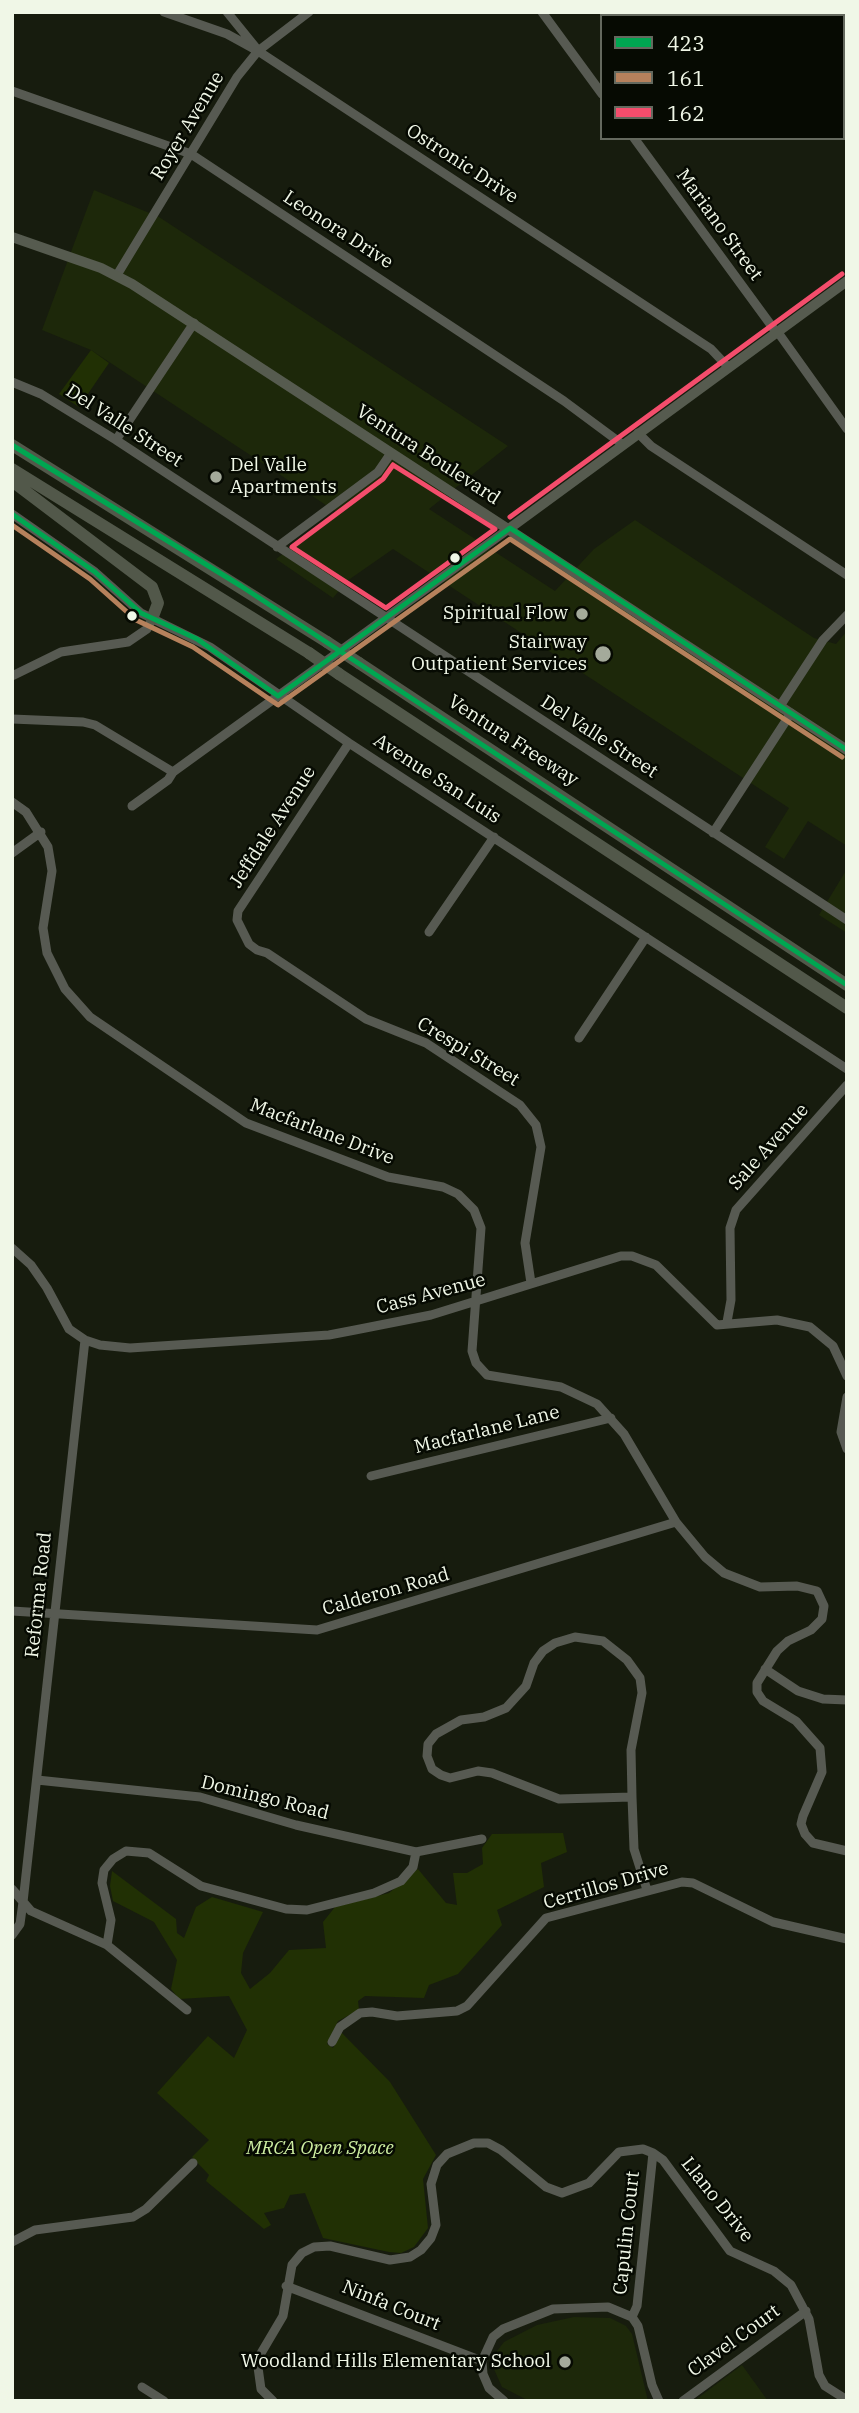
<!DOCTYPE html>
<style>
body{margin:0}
#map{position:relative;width:859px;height:2413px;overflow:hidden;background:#171c0e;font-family:"IBM Plex Serif",serif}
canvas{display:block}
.frame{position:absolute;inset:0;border:14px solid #f0f7e7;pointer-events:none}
.legend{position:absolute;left:600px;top:14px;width:245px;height:126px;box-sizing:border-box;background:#060a02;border:2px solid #64695e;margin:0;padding:9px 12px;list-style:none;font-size:21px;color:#f0f7e7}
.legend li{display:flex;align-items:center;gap:14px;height:35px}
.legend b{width:35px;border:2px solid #64695e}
</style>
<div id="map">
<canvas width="859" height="2413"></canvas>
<div class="frame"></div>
<ul class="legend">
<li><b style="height:9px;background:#00a651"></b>423</li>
<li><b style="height:9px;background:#b6815c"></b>161</li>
<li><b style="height:9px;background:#f44d6c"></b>162</li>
</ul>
</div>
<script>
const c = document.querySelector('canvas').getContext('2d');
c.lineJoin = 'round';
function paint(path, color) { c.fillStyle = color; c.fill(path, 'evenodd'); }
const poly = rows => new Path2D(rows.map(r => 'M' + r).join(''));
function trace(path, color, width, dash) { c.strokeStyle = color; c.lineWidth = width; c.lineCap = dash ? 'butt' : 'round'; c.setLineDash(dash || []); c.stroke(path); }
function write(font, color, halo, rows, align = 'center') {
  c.font = font + ' "IBM Plex Serif",serif'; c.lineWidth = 5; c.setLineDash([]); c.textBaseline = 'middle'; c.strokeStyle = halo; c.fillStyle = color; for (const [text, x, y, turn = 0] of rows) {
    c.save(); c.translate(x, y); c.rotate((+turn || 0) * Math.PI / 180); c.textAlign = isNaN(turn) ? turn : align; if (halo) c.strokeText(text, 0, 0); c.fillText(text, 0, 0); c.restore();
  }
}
paint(poly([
 [94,190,159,217,508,446,429,509,555,591,594,549,635,520,814,638,836,644,847,631,847,846,808,821,784,859,765,847,789,808,393,549,347,581,333,598,276,559,338,513,91,350,42,330],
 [847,869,847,933,819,915],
 [574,2317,610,2318,626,2326,632,2334,648,2401,529,2401,502,2387,493,2367,497,2351,504,2342,537,2325],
 [742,2365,768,2401,694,2401]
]), '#1d280a');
paint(poly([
 [91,350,109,363,79,407,59,394],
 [563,1833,567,1852,541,1863,544,1887,497,1910,502,1925,458,1974,429,1985,424,1998,365,1996,358,2001,359,2010,338,2021,327,2044,333,2048,341,2032,390,2082,436,2155,423,2179,428,2228,414,2247,401,2253,389,2252,323,2238,305,2193,290,2195,284,2208,264,2213,271,2225,264,2229,206,2181,209,2175,192,2157,209,2140,157,2093,208,2036,234,2058,247,2030,229,1996,179,1999,171,1989,177,1960,154,1922,113,1901,110,1886,112,1871,176,1919,177,1933,184,1938,196,1907,212,1897,263,1912,243,1953,241,1973,250,1989,270,1973,289,1950,326,1948,323,1922,335,1907,389,1893,418,1869,446,1903,457,1905,453,1873,467,1873,483,1864,482,1848,492,1834]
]), '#213004');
trace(poly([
 [164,12,227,34,258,51,711,349,728,367],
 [227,12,257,49],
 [542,12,602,94],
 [12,91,191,154,564,401,622,444],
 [634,138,776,332],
 [117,275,237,77,258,51,309,12],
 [777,331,847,429],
 [12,382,41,394,116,440,847,920],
 [638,433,651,446,847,575],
 [116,440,194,323],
 [12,514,95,572,141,613,210,647,349,743,847,1069],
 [277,547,378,472,391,453],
 [12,676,61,652,128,642,147,629,152,619],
 [780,706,823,640,847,615],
 [12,719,83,722,95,725,173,772],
 [349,743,238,911,237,920,249,944,257,950,267,953,366,1019,426,1043,520,1105,536,1125,541,1147,525,1243,531,1283],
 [12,802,26,812,48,847,52,871,43,928,47,953,65,989,90,1017,246,1123,388,1177,443,1187,458,1194,474,1210,481,1228,472,1351,476,1363,487,1375,561,1387,597,1404,624,1434,676,1522,705,1557,724,1573,760,1587,797,1586,817,1591,824,1606,822,1619,811,1630,788,1641,777,1651,757,1683,757,1692,763,1701,796,1721,820,1748,822,1772,803,1816,801,1824,805,1834,813,1843,847,1851],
 [132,806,168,780,173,772,510,528],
 [713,833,791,713],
 [12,853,41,832],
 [429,932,494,837],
 [579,1038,646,937],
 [12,1248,31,1265,47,1288,69,1329,85,1340,100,1345,130,1348,329,1335,355,1330,431,1315,621,1256,632,1256,656,1265,717,1325,777,1320,810,1327,833,1346,847,1376],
 [727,1322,731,1300,730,1228,736,1210,847,1085],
 [847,1397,841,1432,847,1449],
 [371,1476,611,1418],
 [12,1611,317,1630,676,1522],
 [765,1669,798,1691,823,1699,847,1700],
 [37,1780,200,1797,296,1825,416,1852,482,1839],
 [632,1797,559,1799,492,1773,478,1771,450,1778,441,1775,432,1769,427,1756,428,1744,436,1734,461,1720,484,1717,506,1708,526,1686,534,1663,543,1651,555,1643,575,1637,603,1641,627,1660,640,1678,642,1693,631,1750,632,1797,634,1849,647,1890],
 [12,1889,31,1911,107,1945,187,2010],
 [12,1935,20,1924,23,1902,85,1340],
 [107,1945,111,1920,102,1883,104,1870,113,1859,126,1851,149,1853,201,1886,286,1909,307,1910,374,1893,401,1881,413,1867,416,1852],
 [332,2042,340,2027,360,2013,372,2012,397,2016,457,2011,467,2006,546,1918,682,1882,693,1883,773,1922,847,1939],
 [12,2242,35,2230,133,2217,146,2209,193,2163],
 [286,2286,482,2361],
 [632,2317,637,2306,653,2153],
 [142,2387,164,2401],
 [273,2401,261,2389,257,2360,283,2316,292,2265,302,2253,314,2247,330,2246,390,2260,410,2257,421,2250,431,2238,436,2225,431,2184,437,2165,447,2154,474,2143,488,2143,501,2150,546,2187,562,2193,589,2183,619,2152,643,2149,653,2153,663,2160,730,2251,774,2271,791,2285,809,2319,819,2375,825,2386,847,2400],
 [504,2401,489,2388,483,2374,482,2361,493,2337,503,2329,553,2309,608,2307,632,2317,638,2326,652,2385,659,2401],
 [683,2401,806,2311]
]), '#575a52', 9);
trace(poly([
 [12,237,101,268,132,284,847,750],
 [510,528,847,281]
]), '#565b4f', 10);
trace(poly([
 [12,445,327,642],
 [12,469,309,653],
 [12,481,152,587,158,603,152,619],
 [359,663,847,985],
 [339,674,847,1008]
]), '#52584a', 12);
trace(poly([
 [327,642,359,663],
 [309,653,339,674]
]), '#52584a', 12);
trace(poly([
 [12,445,241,586,847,985],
 [12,514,95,572,141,613,197,639,278,696,510,528,847,750]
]), '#00a651', 5);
trace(poly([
 [12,525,90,579,136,620,193,647,278,705,510,539,842,757]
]), '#b6815c', 5);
trace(poly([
 [393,465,495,529,386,608,292,547,383,479,393,465],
 [510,517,842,274]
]), '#f44d6c', 5);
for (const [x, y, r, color] of [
 [216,477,7,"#a4aa9b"],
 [455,558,6,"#f0f7e7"],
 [582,614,7,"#a4aa9b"],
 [132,616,6,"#f0f7e7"],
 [603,654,9,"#a4aa9b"],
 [565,2362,7,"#a4aa9b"]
]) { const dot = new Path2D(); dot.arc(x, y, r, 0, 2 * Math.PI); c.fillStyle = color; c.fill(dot); trace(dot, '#060a02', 2.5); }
write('19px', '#f0f7e7', '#060a02', [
 ["Royer Avenue",188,126,-59],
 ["Ostronic Drive",462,164,33],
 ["Mariano Street",719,225,54],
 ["Leonora Drive",338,230,33],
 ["Del Valle Street",124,426,33],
 ["Ventura Boulevard",428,455,33],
 ["Del Valle Street",599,737,33],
 ["Ventura Freeway",513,741,33],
 ["Avenue San Luis",437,779,33],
 ["Jeffdale Avenue",273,827,-57],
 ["Crespi Street",468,1052,31],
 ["Macfarlane Drive",322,1132,21],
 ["Sale Avenue",769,1147,-48],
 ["Cass Avenue",431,1294,-15],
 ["Macfarlane Lane",487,1430,-14],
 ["Calderon Road",386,1592,-16],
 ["Reforma Road",39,1595,-84],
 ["Domingo Road",265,1798,14],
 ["Cerrillos Drive",606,1886,-16],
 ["Llano Drive",717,2200,51],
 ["Capulin Court",627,2233,-84],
 ["Ninfa Court",391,2306,22],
 ["Clavel Court",734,2341,-36]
]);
write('19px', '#f0f7e7', '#060a02', [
 ["Del Valle",230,466,"left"],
 ["Apartments",230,488,"left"],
 ["Spiritual Flow",568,614],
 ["Stairway",587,643],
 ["Outpatient Services",587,665],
 ["Woodland Hills Elementary School",551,2362]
], 'right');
write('italic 19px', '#cdeda1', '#060a02', [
 ["MRCA Open Space",320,2149]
]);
</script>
